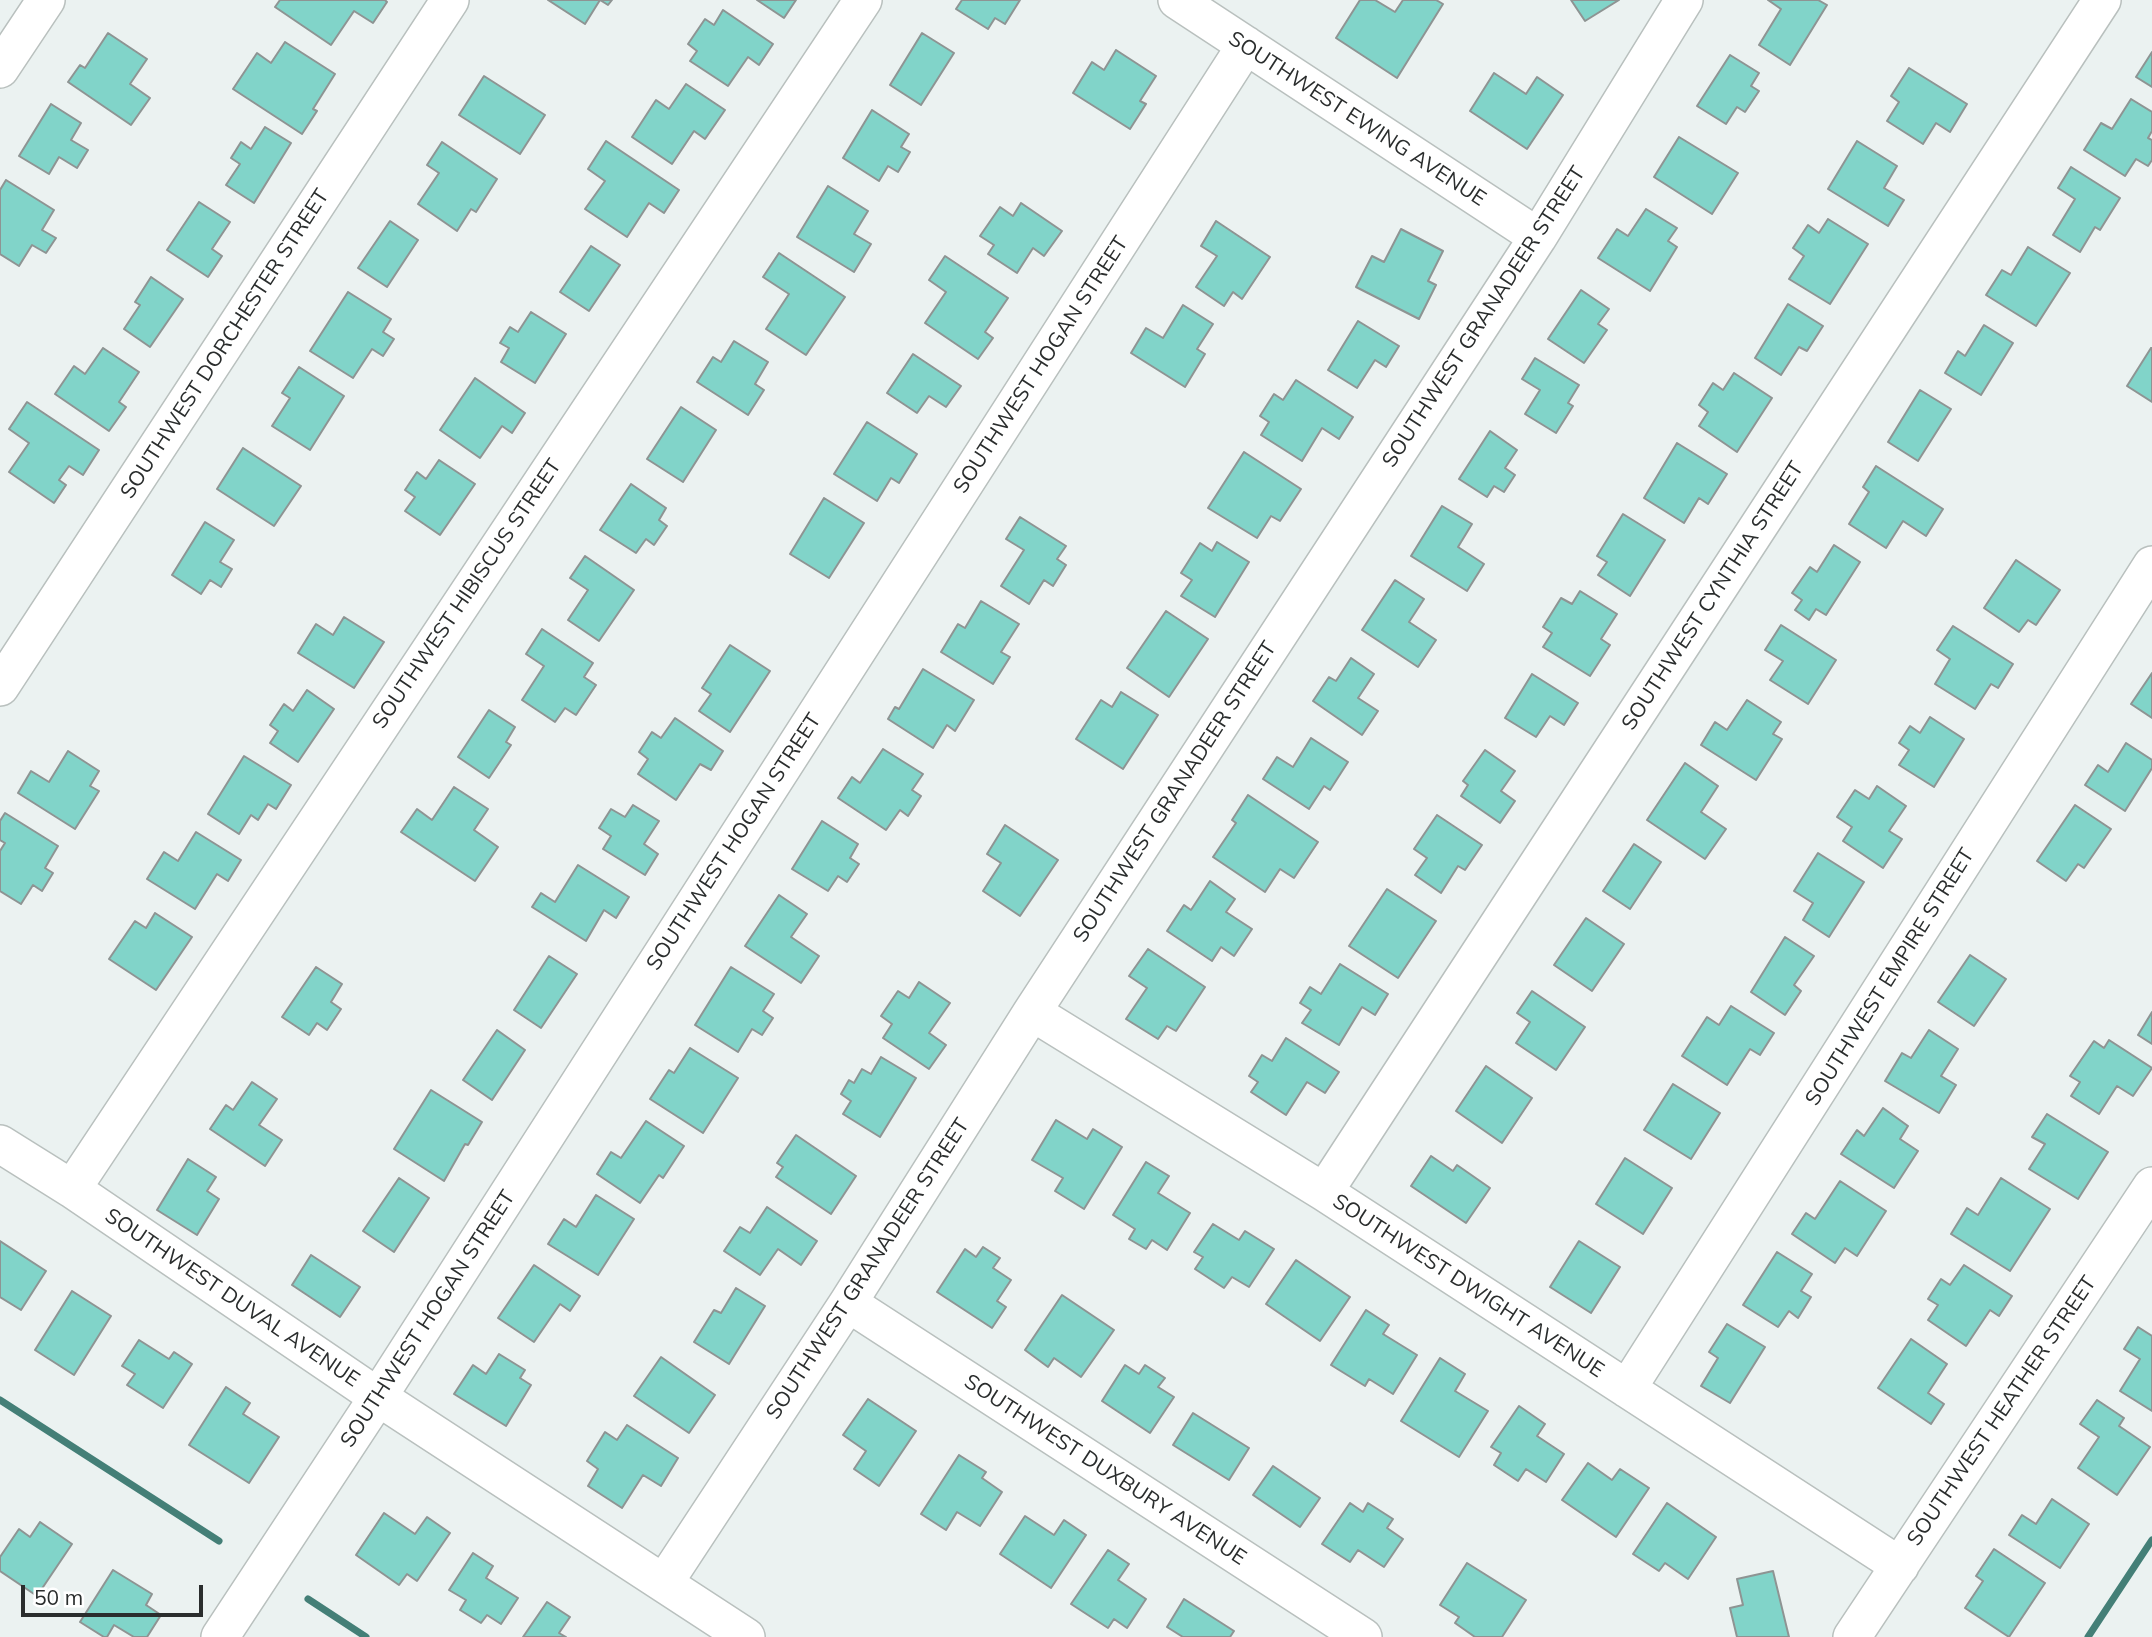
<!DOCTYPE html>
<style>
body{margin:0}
#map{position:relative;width:2152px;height:1637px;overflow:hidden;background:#ebf2f1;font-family:Mulish,sans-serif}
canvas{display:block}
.scale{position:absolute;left:21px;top:1585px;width:182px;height:32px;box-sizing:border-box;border:4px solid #2a2d2d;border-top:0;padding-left:9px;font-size:21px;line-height:24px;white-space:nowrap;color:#2a2d2d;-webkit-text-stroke:5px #fff;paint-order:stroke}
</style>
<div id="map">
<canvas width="2152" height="1637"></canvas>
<div class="scale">50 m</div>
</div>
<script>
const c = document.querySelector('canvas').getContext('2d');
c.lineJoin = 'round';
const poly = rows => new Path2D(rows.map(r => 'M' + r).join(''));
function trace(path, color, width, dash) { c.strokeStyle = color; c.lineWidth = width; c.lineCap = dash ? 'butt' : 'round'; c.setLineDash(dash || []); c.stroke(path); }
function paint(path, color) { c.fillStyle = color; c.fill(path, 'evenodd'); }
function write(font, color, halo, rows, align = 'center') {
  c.font = font + ' Mulish,sans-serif'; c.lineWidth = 7; c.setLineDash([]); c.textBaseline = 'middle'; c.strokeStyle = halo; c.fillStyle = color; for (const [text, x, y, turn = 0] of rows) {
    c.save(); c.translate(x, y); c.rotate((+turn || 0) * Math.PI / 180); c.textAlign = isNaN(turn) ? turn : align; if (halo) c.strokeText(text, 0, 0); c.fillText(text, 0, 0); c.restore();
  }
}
trace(poly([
 [0,1400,219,1541],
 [308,1599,366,1637],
 [2088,1637,2152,1540]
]), '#447f77', 7);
const building = poly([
 [280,0,385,0,387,2,373,23,354,11,331,45,275,7,280,0],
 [548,0,612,0,608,5,600,0,585,24,548,0],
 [757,0,796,0,784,18,757,0],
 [962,0,1020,0,1005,24,995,18,988,29,956,9,962,0],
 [1360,0,1375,0,1395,12,1403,0,1436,0,1443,4,1397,78,1336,38,1360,0],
 [1571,0,1619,0,1585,21,1571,0],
 [1768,0,1818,0,1827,5,1790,65,1759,45,1781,9,1768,0],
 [723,10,773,44,759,65,748,57,728,86,690,61,697,51,688,44,705,19,714,25,723,10],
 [108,33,147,59,130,84,150,98,131,125,68,82,80,65,85,68,108,33],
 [922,33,954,53,921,105,890,85,922,33],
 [285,42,335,74,313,109,317,111,302,134,233,89,257,53,271,63,285,42],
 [1116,50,1156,76,1140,101,1146,104,1130,129,1073,93,1092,62,1104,70,1116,50],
 [2152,52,2152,87,2136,77,2152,52],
 [1730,55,1759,73,1751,86,1759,91,1745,112,1737,107,1726,124,1697,106,1730,55],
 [1909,68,1967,104,1950,132,1936,123,1923,144,1887,121,1899,102,1891,96,1909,68],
 [1494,73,1526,94,1537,77,1563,95,1527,149,1470,111,1494,73],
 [484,76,545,115,520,154,459,115,484,76],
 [686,84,725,110,705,139,694,131,672,164,632,137,656,100,669,109,686,84],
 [2131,99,2152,112,2152,131,2148,138,2152,140,2152,160,2148,166,2136,159,2125,176,2084,150,2101,123,2112,129,2131,99],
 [51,104,81,123,71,140,88,150,77,168,59,157,49,174,19,156,51,104],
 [872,110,909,134,901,147,910,152,898,172,888,166,879,181,843,158,872,110],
 [265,127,291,143,254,203,226,185,240,164,231,158,241,142,251,149,265,127],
 [1679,137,1738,173,1712,214,1654,177,1679,137],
 [606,141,679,190,664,213,649,203,627,237,585,209,605,181,588,169,606,141],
 [1857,141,1897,166,1884,188,1904,200,1888,226,1828,189,1857,141],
 [442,142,497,179,476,212,471,209,457,231,418,204,439,173,427,165,442,142],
 [2071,167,2120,198,2100,230,2095,227,2080,252,2053,235,2075,199,2058,188,2071,167],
 [6,180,54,210,42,230,56,238,46,253,32,245,19,266,0,254,0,190,6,180],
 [828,186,868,211,854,234,871,244,854,272,797,237,828,186],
 [199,202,230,222,212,249,222,256,208,277,167,250,199,202],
 [1021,203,1062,231,1044,256,1033,248,1017,273,988,254,994,245,980,236,1000,207,1013,216,1021,203],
 [1646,209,1677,228,1668,241,1677,247,1650,291,1598,258,1617,229,1628,236,1646,209],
 [1828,219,1868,244,1830,304,1789,279,1804,256,1793,248,1808,225,1819,233,1828,219],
 [390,221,418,240,387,287,358,268,390,221],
 [1216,221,1270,257,1242,299,1233,292,1224,306,1196,287,1217,256,1201,246,1216,221],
 [1401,229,1443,251,1428,281,1436,285,1419,319,1356,287,1372,256,1384,262,1401,229],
 [591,246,620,265,589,311,560,292,591,246],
 [2028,247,2070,273,2036,326,1986,295,2002,270,2011,275,2028,247],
 [779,253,845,297,806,355,766,329,789,294,763,277,779,253],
 [945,256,1008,298,985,332,993,338,978,359,925,323,946,292,929,280,945,256],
 [151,277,183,299,150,347,124,329,140,305,135,302,151,277],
 [1581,290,1609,309,1598,324,1607,330,1584,363,1548,339,1581,290],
 [348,292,391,319,383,332,394,339,383,356,372,349,353,378,310,351,348,292],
 [1788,304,1823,326,1807,351,1799,347,1781,375,1755,358,1788,304],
 [1183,305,1213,324,1197,349,1205,354,1185,387,1131,353,1146,328,1163,338,1183,305],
 [531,312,566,334,535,383,501,362,509,348,500,343,510,327,518,332,531,312],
 [1358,321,1399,346,1386,367,1375,360,1357,388,1328,370,1358,321],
 [1984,325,2013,343,1981,395,1945,373,1958,351,1965,356,1984,325],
 [734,341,768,362,755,384,764,390,748,415,697,382,713,357,721,362,734,341],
 [103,348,139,372,119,402,126,407,109,431,55,394,74,366,85,374,103,348],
 [2151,348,2152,348,2152,402,2127,386,2151,348],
 [913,354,961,386,946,407,929,396,917,413,887,393,913,354],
 [1535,358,1579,385,1568,403,1573,406,1556,433,1525,414,1540,390,1522,379,1535,358],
 [299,367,344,396,310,450,272,426,290,398,282,393,299,367],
 [1734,373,1772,398,1737,452,1699,426,1708,412,1699,405,1713,383,1723,390,1734,373],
 [475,378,525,413,512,433,502,426,480,458,440,430,475,378],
 [1296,380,1353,417,1339,439,1322,428,1302,461,1261,435,1269,422,1260,416,1274,394,1283,400,1296,380],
 [1920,390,1951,409,1918,461,1888,442,1920,390],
 [27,402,99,450,83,475,69,466,59,480,66,485,54,503,9,472,29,443,9,429,27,402],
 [681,407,716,430,683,482,647,459,681,407],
 [867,422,917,454,899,483,891,478,877,501,834,474,867,422],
 [1490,431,1517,450,1505,468,1515,475,1504,492,1494,486,1487,497,1459,479,1490,431],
 [1677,443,1727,474,1708,504,1699,498,1684,523,1644,498,1677,443],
 [243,448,301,486,274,526,217,489,243,448],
 [1244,452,1301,489,1280,521,1271,516,1257,538,1208,508,1244,452],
 [439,460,475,484,440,535,405,511,415,497,405,490,417,472,426,479,439,460],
 [1876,466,1943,509,1926,536,1903,521,1886,548,1849,524,1869,492,1863,487,1876,466],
 [631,484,666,508,659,520,667,526,654,545,646,539,636,553,600,530,631,484],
 [824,498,864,523,829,578,790,554,824,498],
 [1442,506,1472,524,1458,547,1484,564,1467,591,1411,556,1442,506],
 [1623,514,1665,540,1630,596,1598,575,1607,562,1597,556,1623,514],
 [1020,517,1066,546,1057,559,1066,565,1053,586,1044,580,1029,604,1001,586,1024,550,1006,539,1020,517],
 [205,522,234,540,220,562,232,569,221,587,210,580,201,594,172,575,205,522],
 [1217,542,1249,562,1215,617,1181,596,1192,580,1181,573,1200,543,1212,551,1217,542],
 [1834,545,1860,562,1826,615,1816,609,1809,620,1795,610,1802,600,1792,593,1810,567,1817,572,1834,545],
 [585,556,634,590,599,641,568,620,588,590,570,578,585,556],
 [2016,560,2060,590,2036,625,2028,620,2019,632,1984,608,2016,560],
 [1395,580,1424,599,1409,622,1436,640,1418,667,1362,630,1395,580],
 [1580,591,1617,614,1601,639,1610,645,1590,676,1543,647,1552,633,1543,627,1561,598,1572,604,1580,591],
 [981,601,1019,624,1001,652,1010,657,993,684,941,652,958,624,965,628,981,601],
 [1166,611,1208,639,1169,697,1127,668,1166,611],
 [344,617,384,642,354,688,298,653,316,624,333,635,344,617],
 [1781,625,1836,660,1808,704,1770,680,1783,661,1765,650,1781,625],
 [1953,626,2013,664,1998,688,1991,684,1975,709,1935,684,1950,659,1937,650,1953,626],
 [542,629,593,663,584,677,596,685,576,715,565,708,555,722,522,700,544,666,526,654,542,629],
 [730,645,770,671,730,732,699,711,711,694,702,688,730,645],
 [1351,658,1374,674,1358,698,1378,711,1362,735,1313,701,1329,677,1336,681,1351,658],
 [923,669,974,700,955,731,947,725,933,748,888,719,895,707,899,709,923,669],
 [2152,673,2152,718,2131,704,2152,673],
 [1532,674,1578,703,1564,725,1550,716,1536,737,1505,718,1532,674],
 [307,690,334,709,298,762,270,743,278,731,270,725,284,704,293,711,307,690],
 [1121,692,1158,715,1123,769,1076,739,1101,700,1112,707,1121,692],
 [1747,700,1781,722,1773,734,1782,739,1756,780,1701,745,1715,722,1727,730,1747,700],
 [489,710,515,727,506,742,511,745,489,778,458,757,489,710],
 [1930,717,1964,739,1934,787,1899,765,1909,750,1899,743,1910,726,1920,733,1930,717],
 [675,718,723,751,711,770,700,764,676,800,638,774,648,759,639,752,652,732,661,738,675,718],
 [1311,738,1348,762,1330,790,1324,786,1309,809,1263,779,1277,757,1293,767,1311,738],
 [2126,743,2152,760,2152,768,2125,811,2085,785,2098,765,2108,772,2126,743],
 [883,749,923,774,912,790,921,796,908,816,900,810,886,830,838,798,852,777,860,783,883,749],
 [1485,750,1515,771,1501,791,1515,801,1500,823,1461,796,1468,785,1463,781,1485,750],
 [68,751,99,771,90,786,99,791,75,829,18,793,31,771,49,782,68,751],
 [244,756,291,785,276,809,268,804,258,820,251,815,239,834,208,814,244,756],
 [1685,763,1718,786,1701,812,1726,829,1705,859,1647,820,1685,763],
 [1877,786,1906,806,1889,831,1902,839,1883,868,1843,841,1852,827,1837,817,1855,790,1869,799,1877,786],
 [454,787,488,809,474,830,498,847,475,881,401,832,417,809,432,820,454,787],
 [1248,795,1318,842,1294,878,1280,869,1265,892,1213,857,1236,823,1232,820,1248,795],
 [633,805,659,821,644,844,658,854,645,875,603,849,611,836,599,828,611,809,625,817,633,805],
 [2075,805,2111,829,2084,868,2078,864,2066,881,2037,861,2075,805],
 [5,813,58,846,45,868,53,873,42,891,33,885,21,904,0,891,0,851,5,843,0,840,0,821,5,813],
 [1437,815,1482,845,1465,870,1458,866,1441,893,1415,875,1427,858,1414,849,1437,815],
 [822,821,858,844,850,858,859,864,847,882,838,876,828,891,792,869,822,821],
 [1005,825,1058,860,1020,916,983,891,1001,863,987,854,1005,825],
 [196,832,241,860,228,881,217,874,195,909,147,879,164,852,178,861,196,832],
 [1634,844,1661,862,1630,909,1603,891,1634,844],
 [1818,853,1864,882,1829,937,1803,920,1813,903,1794,891,1818,853],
 [578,865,629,897,616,918,604,910,586,941,532,907,541,893,555,902,578,865],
 [1210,881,1235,899,1226,912,1252,929,1234,956,1221,947,1212,961,1167,931,1184,905,1191,910,1210,881],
 [1387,889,1436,921,1398,978,1349,946,1387,889],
 [779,895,807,914,791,937,819,956,801,983,745,946,779,895],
 [155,913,192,937,156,990,109,959,135,921,146,928,155,913],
 [1586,918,1624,944,1592,991,1554,965,1586,918],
 [1785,937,1814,956,1794,985,1801,991,1785,1015,1751,992,1785,937],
 [1148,949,1205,987,1176,1031,1167,1026,1158,1039,1126,1019,1147,988,1129,976,1148,949],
 [1970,955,2006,979,1974,1026,1938,1002,1970,955],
 [549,956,577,974,541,1028,514,1010,549,956],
 [1340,964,1388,994,1375,1015,1362,1007,1339,1045,1302,1023,1311,1010,1300,1003,1310,987,1321,994,1340,964],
 [316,967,342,984,331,1002,341,1009,327,1030,317,1023,309,1035,282,1017,316,967],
 [731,967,774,994,763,1011,773,1018,762,1035,752,1029,738,1052,695,1025,731,967],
 [919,982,950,1003,929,1033,946,1045,929,1069,883,1038,892,1024,881,1016,898,991,909,998,919,982],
 [1532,991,1585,1027,1556,1070,1516,1043,1530,1022,1517,1013,1532,991],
 [1731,1006,1774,1033,1760,1055,1750,1049,1727,1085,1682,1056,1707,1017,1719,1025,1731,1006],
 [2152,1012,2152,1044,2138,1035,2152,1012],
 [497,1030,525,1050,492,1100,463,1080,497,1030],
 [1929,1030,1958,1049,1941,1076,1956,1085,1939,1113,1885,1081,1902,1053,1911,1058,1929,1030],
 [1286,1038,1339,1072,1325,1093,1307,1082,1286,1115,1251,1092,1258,1082,1249,1076,1262,1055,1272,1061,1286,1038],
 [2109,1040,2152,1068,2133,1096,2117,1086,2099,1114,2071,1096,2080,1082,2070,1076,2094,1041,2104,1048,2109,1040],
 [690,1048,738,1078,703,1133,650,1099,669,1070,674,1073,690,1048],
 [881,1057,916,1078,880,1137,843,1114,851,1101,841,1094,849,1080,854,1083,862,1069,871,1074,881,1057],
 [1486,1066,1532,1098,1502,1143,1456,1111,1486,1066],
 [252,1082,277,1099,259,1125,282,1140,265,1166,210,1129,226,1105,233,1110,252,1082],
 [1673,1084,1720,1113,1691,1159,1644,1130,1673,1084],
 [431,1090,482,1122,468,1145,465,1144,444,1181,394,1149,431,1090],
 [1883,1108,1908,1126,1900,1139,1918,1151,1894,1188,1841,1154,1857,1130,1864,1136,1883,1108],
 [2047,1114,2108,1152,2078,1199,2029,1169,2045,1144,2032,1137,2047,1114],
 [1056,1120,1087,1139,1093,1129,1122,1147,1084,1209,1055,1191,1063,1178,1032,1160,1056,1120],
 [646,1121,684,1146,663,1178,659,1175,640,1203,597,1174,611,1152,621,1158,646,1121],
 [796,1135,856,1176,831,1214,776,1177,783,1167,777,1163,796,1135],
 [1431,1156,1453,1171,1457,1165,1490,1188,1466,1223,1411,1186,1431,1156],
 [1625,1158,1672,1188,1643,1234,1596,1204,1625,1158],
 [188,1159,216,1177,207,1191,219,1199,197,1235,157,1210,188,1159],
 [1146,1162,1169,1176,1158,1193,1190,1213,1167,1250,1152,1240,1146,1249,1129,1239,1135,1229,1113,1215,1146,1162],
 [399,1178,429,1198,394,1252,363,1231,399,1178],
 [2001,1178,2050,1209,2010,1271,1951,1234,1967,1208,1978,1215,2001,1178],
 [1840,1181,1886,1211,1857,1256,1845,1248,1835,1263,1792,1234,1806,1213,1815,1219,1840,1181],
 [596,1195,634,1219,598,1275,548,1244,564,1219,576,1227,596,1195],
 [767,1207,817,1241,801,1265,778,1249,760,1275,724,1251,740,1227,750,1233,767,1207],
 [1213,1224,1239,1240,1245,1231,1274,1249,1249,1287,1232,1277,1224,1288,1195,1269,1203,1257,1194,1252,1213,1224],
 [0,1241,46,1271,21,1310,0,1297,0,1241],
 [1579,1241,1620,1267,1591,1313,1550,1287,1579,1241],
 [983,1247,1000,1258,993,1268,1011,1280,997,1301,1006,1307,992,1328,937,1292,965,1249,976,1257,983,1247],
 [1777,1252,1812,1274,1801,1291,1811,1297,1798,1318,1789,1311,1778,1327,1743,1305,1777,1252],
 [311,1255,360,1287,340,1317,292,1285,311,1255],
 [1296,1260,1350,1297,1320,1341,1266,1304,1296,1260],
 [534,1265,580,1296,570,1311,560,1304,534,1342,498,1318,534,1265],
 [1964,1265,2012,1296,1999,1316,1990,1310,1966,1346,1928,1320,1938,1305,1928,1299,1941,1279,1950,1285,1964,1265],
 [736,1288,765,1306,729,1364,694,1342,714,1310,721,1313,736,1288],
 [72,1291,111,1316,74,1375,35,1350,72,1291],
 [1062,1295,1114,1330,1081,1377,1054,1358,1048,1367,1025,1350,1062,1295],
 [1366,1310,1389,1325,1383,1334,1417,1355,1393,1394,1369,1379,1365,1386,1331,1365,1366,1310],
 [1727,1324,1765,1347,1730,1403,1701,1386,1718,1358,1709,1352,1727,1324],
 [2138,1327,2152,1336,2152,1411,2120,1391,2140,1359,2124,1349,2138,1327],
 [1911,1339,1947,1364,1928,1393,1944,1404,1931,1424,1878,1388,1911,1339],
 [139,1340,169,1359,174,1352,192,1364,163,1408,127,1385,135,1374,122,1366,139,1340],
 [499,1354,525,1370,520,1378,531,1385,506,1426,454,1394,473,1365,486,1374,499,1354],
 [661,1357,715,1395,689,1433,634,1396,661,1357],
 [1440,1358,1465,1374,1455,1391,1488,1411,1459,1457,1401,1421,1440,1358],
 [1125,1365,1139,1374,1145,1365,1165,1378,1158,1387,1174,1397,1150,1433,1102,1401,1125,1365],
 [226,1387,250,1403,243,1414,279,1437,249,1483,189,1445,226,1387],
 [868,1399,916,1431,879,1486,854,1469,866,1451,843,1435,868,1399],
 [2097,1400,2124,1418,2119,1426,2150,1447,2117,1495,2078,1468,2099,1437,2080,1424,2097,1400],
 [1519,1406,1545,1424,1537,1436,1564,1454,1546,1482,1526,1469,1518,1481,1494,1465,1501,1453,1491,1447,1519,1406],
 [1193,1413,1249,1448,1229,1480,1173,1445,1193,1413],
 [627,1425,678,1458,661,1486,643,1475,622,1508,588,1486,598,1469,587,1461,605,1432,617,1440,627,1425],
 [959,1455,986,1472,982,1478,1002,1492,980,1526,957,1512,946,1530,921,1514,959,1455],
 [1588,1463,1612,1480,1620,1469,1649,1488,1616,1537,1562,1500,1588,1463],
 [1273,1466,1320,1498,1300,1527,1253,1495,1273,1466],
 [2052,1499,2089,1524,2060,1568,2009,1535,2022,1515,2036,1524,2052,1499],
 [1350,1503,1363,1512,1368,1503,1393,1519,1387,1528,1403,1539,1384,1567,1358,1550,1350,1562,1322,1544,1350,1503],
 [1667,1503,1716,1537,1688,1579,1665,1563,1659,1571,1633,1554,1667,1503],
 [384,1513,415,1534,427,1517,450,1533,417,1581,407,1574,399,1585,356,1555,384,1513],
 [1025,1516,1054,1535,1064,1520,1086,1535,1051,1588,1000,1554,1025,1516],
 [40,1522,72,1544,37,1596,0,1571,0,1557,19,1529,30,1537,40,1522],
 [1994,1549,2045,1583,2009,1637,1965,1608,1983,1581,1976,1576,1994,1549],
 [1108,1550,1129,1564,1118,1580,1146,1599,1127,1628,1114,1619,1108,1628,1071,1604,1108,1550],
 [473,1553,493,1566,486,1578,518,1598,501,1624,487,1615,481,1623,460,1610,466,1600,449,1590,473,1553],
 [1467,1563,1526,1600,1502,1637,1475,1637,1455,1623,1459,1617,1440,1605,1467,1563],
 [113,1570,152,1594,146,1605,161,1615,147,1637,134,1637,114,1625,107,1637,104,1637,80,1622,113,1570],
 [1773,1571,1789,1637,1737,1637,1730,1608,1743,1605,1737,1579,1773,1571],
 [1184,1599,1234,1631,1230,1637,1183,1637,1167,1627,1184,1599],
 [547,1602,570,1617,559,1633,566,1637,523,1637,547,1602]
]);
paint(building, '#81d4c9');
trace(building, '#8e9493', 2);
const minor = poly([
 [1177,0,1538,237],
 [0,69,46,0],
 [0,687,450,0],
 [1032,1012,1324,1192,1900,1566],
 [0,1144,72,1189,378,1397,746,1637],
 [72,1189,863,0],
 [1324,1192,2102,0],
 [848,1303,1363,1637],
 [1627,1389,2152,565],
 [664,1583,848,1303,1032,1012,1538,237,1684,0],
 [220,1637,378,1397,1246,45],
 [1852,1637,2152,1186]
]);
trace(minor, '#b9c0be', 40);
trace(minor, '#fff', 37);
write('21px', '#2a2d2d', '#fff', [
 ["SOUTHWEST EWING AVENUE",1357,119,33],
 ["SOUTHWEST GRANADEER STREET",1484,317,-57],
 ["SOUTHWEST DORCHESTER STREET",225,344,-57],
 ["SOUTHWEST HOGAN STREET",1041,365,-57],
 ["SOUTHWEST HIBISCUS STREET",467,594,-56],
 ["SOUTHWEST CYNTHIA STREET",1713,596,-57],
 ["SOUTHWEST GRANADEER STREET",1175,792,-57],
 ["SOUTHWEST HOGAN STREET",734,842,-57],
 ["SOUTHWEST EMPIRE STREET",1890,977,-58],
 ["SOUTHWEST GRANADEER STREET",868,1269,-57],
 ["SOUTHWEST DWIGHT AVENUE",1468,1286,33],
 ["SOUTHWEST DUVAL AVENUE",232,1298,34],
 ["SOUTHWEST HOGAN STREET",428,1319,-57],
 ["SOUTHWEST HEATHER STREET",2002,1411,-56],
 ["SOUTHWEST DUXBURY AVENUE",1105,1470,33]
]);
</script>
